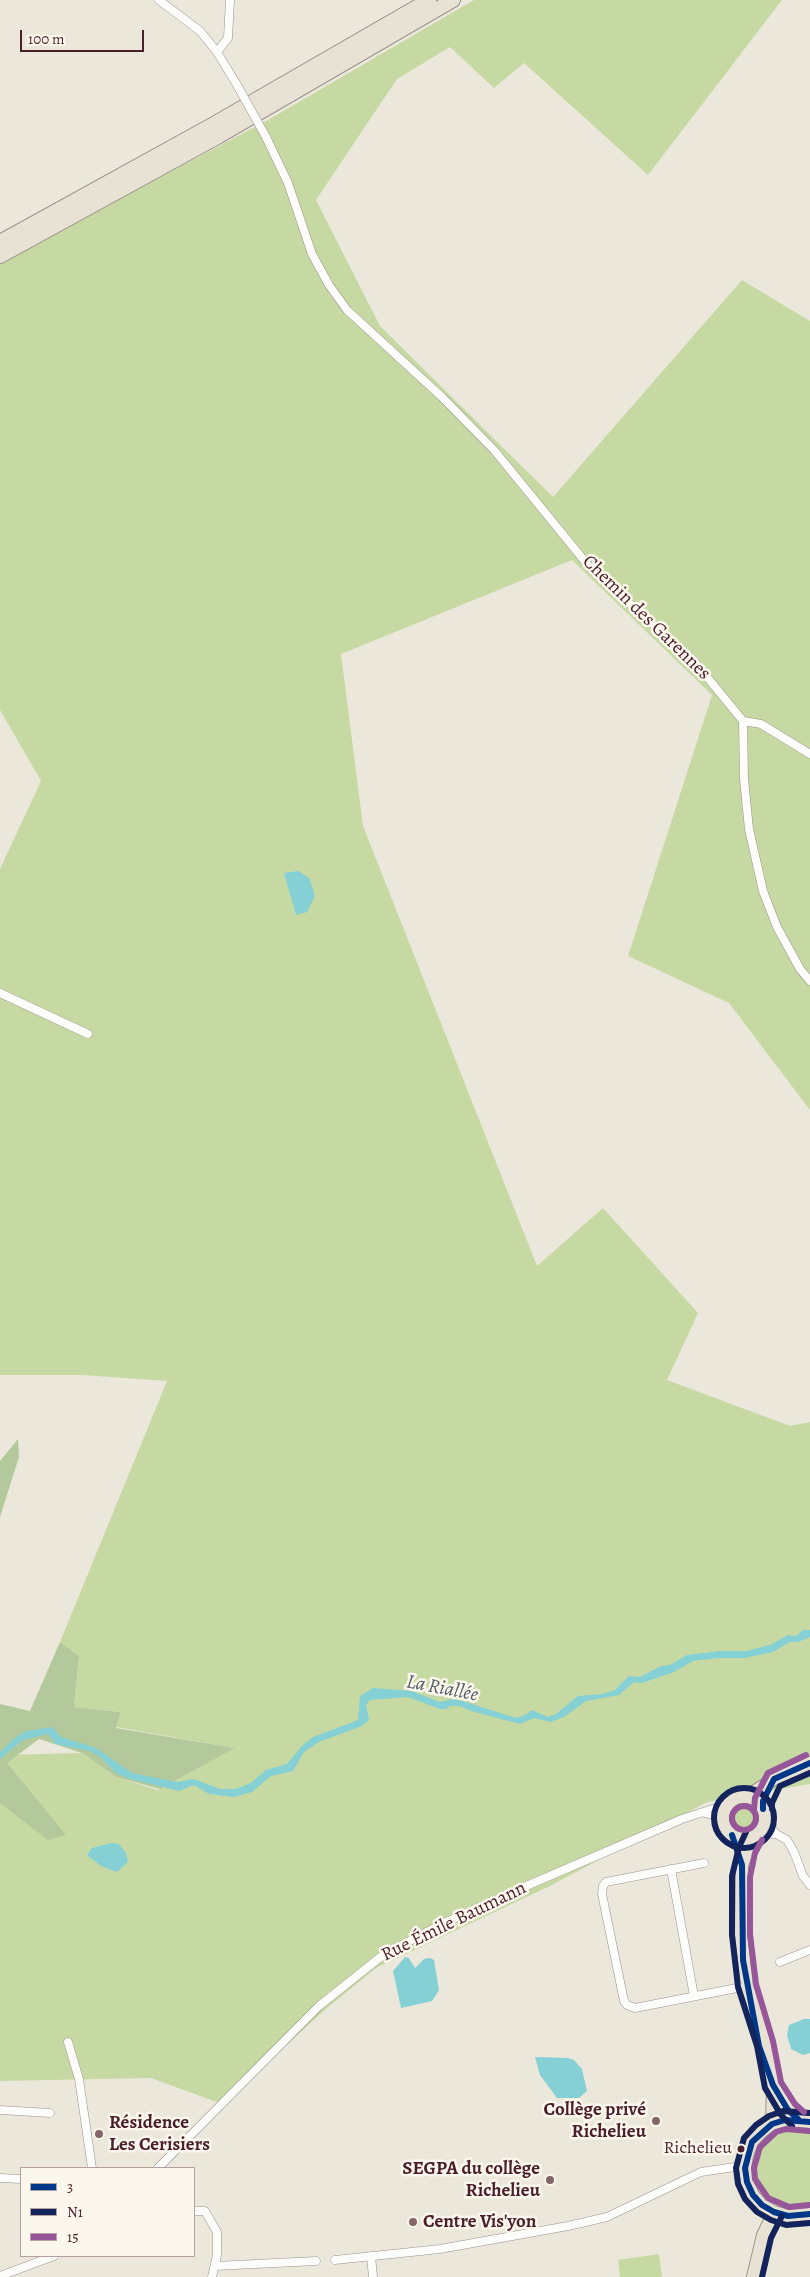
<!DOCTYPE html>
<meta charset="utf-8">
<style>
body{margin:0}
#map{position:relative;width:810px;height:2277px;overflow:hidden;background:#ebe8db;font-family:Alegreya,serif}
canvas{display:block}
.legend{position:absolute;left:20px;top:2167px;width:175px;height:90px;box-sizing:border-box;background:#fbf7ec;border:1px solid #b4a19f;margin:0;padding:6px 9px;list-style:none;font-size:15px;color:#4a1f2b}
.legend li{display:flex;align-items:center;gap:10px;height:25px}
.legend b{width:25px;border:1px solid #b4a19f}
.scale{position:absolute;left:20px;top:30px;width:124px;height:22px;box-sizing:border-box;border:2px solid #4a1f2b;border-top:0;padding-left:6px;font-size:15px;line-height:18px;white-space:nowrap;color:#4a1f2b;-webkit-text-stroke:4px #fbf7ec;paint-order:stroke}
</style>
<div id="map">
<canvas width="810" height="2277"></canvas>
<ul class="legend">
<li><b style="height:6px;background:#003788"></b>3</li>
<li><b style="height:6px;background:#13235b"></b>N1</li>
<li><b style="height:6px;background:#965699"></b>15</li>
</ul>
<div class="scale">100 m</div>
</div>
<script>
const c = document.querySelector('canvas').getContext('2d');
c.lineJoin = 'round';
function paint(path, color) { c.fillStyle = color; c.fill(path, 'evenodd'); }
const poly = rows => new Path2D(rows.map(r => 'M' + r).join(''));
function trace(path, color, width, dash) { c.strokeStyle = color; c.lineWidth = width; c.lineCap = dash ? 'butt' : 'round'; c.setLineDash(dash || []); c.stroke(path); }
function write(font, color, halo, rows, align = 'center') {
  c.font = font + ' Alegreya,serif'; c.lineWidth = 5; c.setLineDash([]); c.textBaseline = 'middle'; c.strokeStyle = halo; c.fillStyle = color; for (const [text, x, y, turn = 0] of rows) {
    c.save(); c.translate(x, y); c.rotate((+turn || 0) * Math.PI / 180); c.textAlign = isNaN(turn) ? turn : align; if (halo) c.strokeText(text, 0, 0); c.fillText(text, 0, 0); c.restore();
  }
}
paint(poly([
 [474,0,782,0,648,175,524,63,494,88,450,47,397,79,316,200,380,326,553,497,742,280,810,321,810,1110,729,1003,628,956,712,695,572,560,341,654,363,826,537,1266,603,1208,698,1313,667,1380,790,1426,810,1422,810,1784,707,1802,550,1886,376,1968,327,2008,222,2104,151,2078,0,2081,0,1755,82,1753,116,1777,158,1790,234,1748,116,1727,121,1712,74,1707,79,1656,60,1642,167,1381,82,1375,0,1375,0,869,41,781,0,710,0,262,268,120],
 '727 1818a16 16 0 1 1 32 0a16 16 0 1 1-32 0Z',
 [794,2124,810,2127,810,2206,792,2210,778,2207,767,2200,758,2190,752,2174,752,2159,757,2144,768,2134,781,2126],
 [659,2254,662,2277,620,2277,618,2260]
]), '#c6d9a3');
paint(poly([
 [18,1439,19,1457,0,1517,0,1461],
 [60,1642,79,1656,74,1707,121,1712,116,1728,235,1748,160,1789,116,1777,82,1753,39,1739,7,1763,66,1835,48,1840,0,1803,0,1704,30,1711]
]), '#b3c99b');
paint(poly([
 [298,871,309,878,315,896,307,912,296,915,284,873],
 [803,1630,810,1630,810,1637,798,1642,790,1642,773,1652,745,1658,719,1658,693,1661,674,1672,642,1683,634,1682,619,1695,586,1701,564,1717,550,1722,534,1718,520,1724,471,1711,460,1706,450,1706,446,1709,440,1709,408,1697,370,1700,366,1705,369,1720,362,1726,319,1742,304,1752,293,1771,271,1776,252,1792,234,1797,209,1794,194,1785,179,1791,130,1779,117,1774,100,1757,90,1751,55,1744,48,1734,23,1740,0,1759,0,1752,16,1737,26,1731,52,1727,61,1737,96,1748,132,1773,177,1782,194,1779,220,1789,236,1789,251,1783,266,1770,287,1764,302,1746,313,1737,358,1720,360,1696,373,1688,412,1691,440,1702,452,1699,463,1701,516,1718,525,1715,532,1710,548,1717,556,1714,578,1696,603,1694,615,1690,629,1676,640,1677,661,1666,670,1665,687,1655,720,1651,747,1651,772,1644,788,1635,796,1636],
 [112,1843,119,1844,126,1853,128,1862,117,1872,101,1866,87,1855,92,1848],
 [405,1957,409,1958,415,1968,424,1959,430,1958,434,1960,439,1990,432,2001,401,2008,393,1971],
 [804,2019,810,2019,810,2053,803,2055,791,2049,787,2035,789,2025],
 [535,2057,568,2058,574,2060,582,2069,587,2091,579,2098,557,2098,540,2075]
]), '#84d0d4');
const minor = poly([
 [159,0,200,31,217,52,237,85],
 [217,52,228,38,230,0],
 [266,137,288,183,312,254,329,285,347,310,442,397,494,450,592,570,694,661,743,721,744,779,749,829,763,891,777,927,800,969,810,981],
 [743,721,761,724,810,754],
 [0,993,88,1034],
 [705,1813,723,1818],
 [758,1833,776,1834,765,1820],
 [776,1834,787,1840,794,1852,803,1876,810,1885],
 [704,1863,606,1882,603,1886,602,1894,624,2001,627,2005,635,2008,747,1986],
 [671,1869,694,1996],
 [780,1962,810,1950],
 [68,2042,79,2079,92,2168],
 [0,2110,50,2113],
 [158,2168,319,2006,383,1955,440,1925,524,1887,682,1819,728,1804],
 [0,2178,21,2179],
 [194,2211,205,2211,217,2232,217,2255,212,2277],
 [371,2256,373,2277],
 [335,2260,440,2249,568,2226,607,2217,701,2172,735,2167,745,2168],
 [215,2266,316,2261],
 [0,2276,54,2256]
]);
const primary = poly([
 [746,1797,774,1779,810,1763],
 '723 1818a21 21 0 1 1 42 0a21 21 0 1 1-42 0Z',
 [754,1836,742,1865,741,1935,747,1986,765,2044,773,2085,772,2124],
 [774,2087,788,2110,798,2119],
 [810,2122,785,2120,772,2124,761,2132,752,2142,747,2155,745,2168,747,2182,753,2195,762,2205,774,2212,788,2216,810,2214],
 [753,2277,763,2235,774,2212]
]);
const motorway = poly([
 [0,242,214,124,429,0],
 [0,256,219,136,453,0]
]);
trace(minor, '#9a918c', 9);
trace(primary, '#9a918c', 14);
trace(motorway, '#9a918c', 16);
trace(minor, '#fcfcfa', 8);
trace(primary, '#e8e2d5', 12);
trace(motorway, '#e8e2d5', 14);
const minorBridge = poly([
 [237,85,266,137]
]);
trace(minorBridge, '#9a918c', 9, []);
trace(minorBridge, '#fcfcfa', 8);
trace(poly([
 [763,1809,763,1801,774,1779,810,1763],
 [732,1835,742,1865,743,1960,759,2046,773,2085,788,2110,798,2119],
 [810,2122,785,2120,772,2124,752,2142,745,2168,747,2182,753,2195,762,2205,774,2212,788,2216,810,2214]
]), '#003788', 6);
trace(poly([
 '714 1818a30 30 0 1 1 60 0a30 30 0 1 1-60 0Z',
 [772,1809,772,1803,780,1786,810,1773],
 [746,1832,739,1847,732,1876,732,1935,738,1987,757,2046,765,2088,781,2115,792,2126],
 [810,2113,783,2111,769,2116,756,2125,744,2138,736,2168,738,2184,745,2199,757,2212,771,2220,786,2225,810,2223],
 [762,2277,771,2238,782,2216]
]), '#13235b', 6);
trace(poly([
 '732 1818a12 12 0 1 1 24 0a12 12 0 1 1-24 0Z',
 [754,1809,755,1798,768,1773,806,1755],
 [762,1840,755,1853,750,1877,750,1934,756,1984,773,2041,781,2082,795,2104,804,2112],
 [809,2205,789,2207,768,2198,755,2179,754,2168,760,2147,776,2132,786,2129,809,2131]
]), '#965699', 6);
for (const [x, y, r, color] of [
 [656,2121,5,"#826569"],
 [99,2134,5,"#826569"],
 [741,2149,4.5,"#4a1f2b"],
 [550,2180,5,"#826569"],
 [413,2222,5,"#826569"]
]) { const dot = new Path2D(); dot.arc(x, y, r, 0, 2 * Math.PI); c.fillStyle = color; c.fill(dot); trace(dot, '#fbf7ec', 2); }
write('18px', '#4a1f2b', '#fbf7ec', [
 ["Richelieu",732,2149]
], 'right');
write('19px', '#4a1f2b', '#fbf7ec', [
 ["Chemin des Garennes",646,618,44],
 ["Rue Émile Baumann",454,1922,-26]
]);
write('bold 19px', '#4a1f2b', '#fbf7ec', [
 ["Collège privé",646,2110],
 ["Richelieu",646,2132],
 ["Résidence",109,2123,"left"],
 ["Les Cerisiers",109,2145,"left"],
 ["SEGPA du collège",540,2169],
 ["Richelieu",540,2191],
 ["Centre Vis'yon",423,2222,"left"]
], 'right');
write('italic 20px', '#4f5965', '#fbf7ec', [
 ["La Riallée",442,1689,11]
]);
</script>
